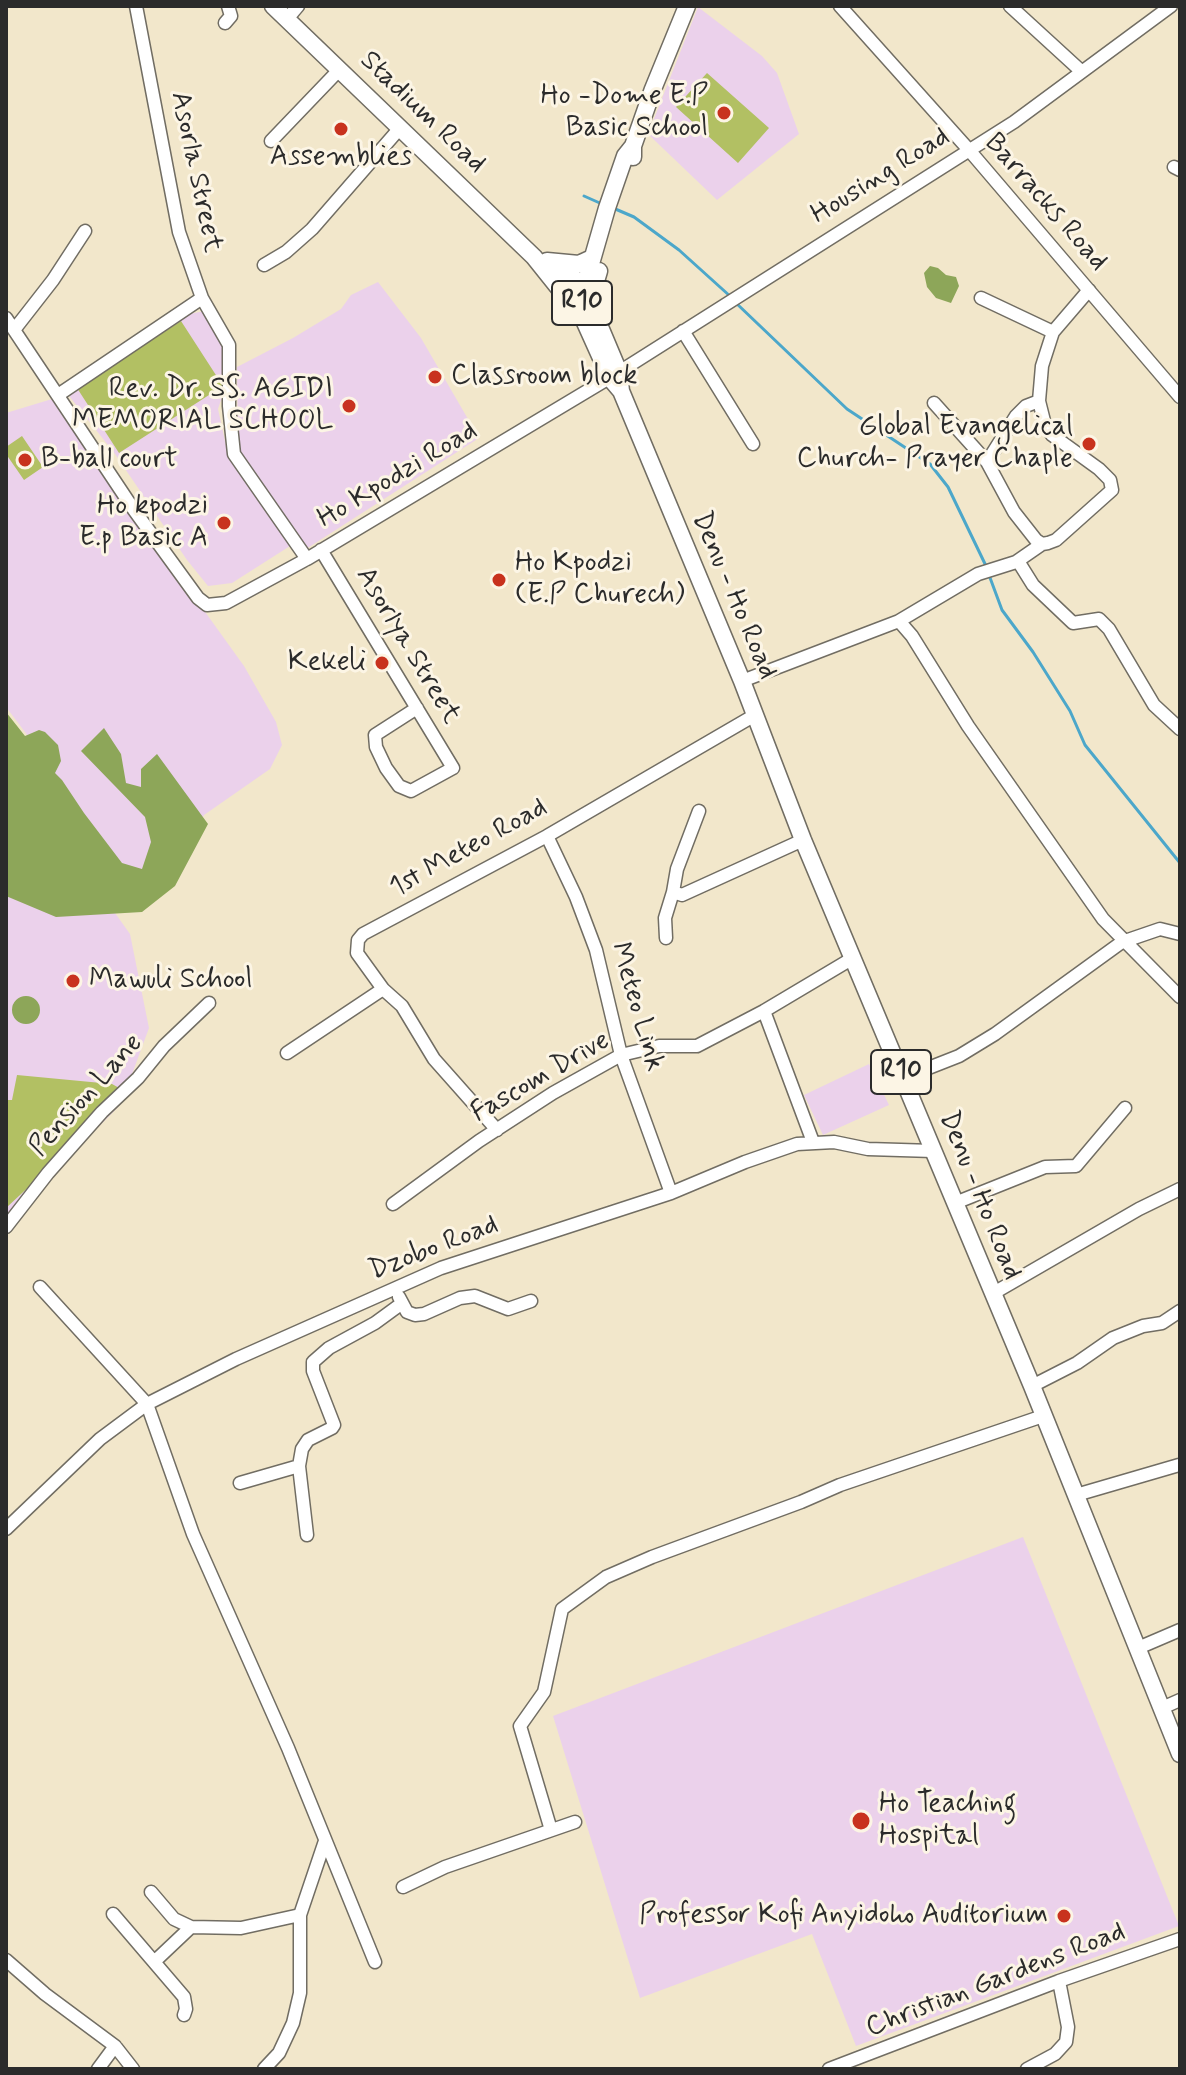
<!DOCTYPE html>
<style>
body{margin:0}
#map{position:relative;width:1186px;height:2075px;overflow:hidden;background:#f2e7cb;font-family:Mynerve,sans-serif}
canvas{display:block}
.frame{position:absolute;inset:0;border:8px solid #2b2b2b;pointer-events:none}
</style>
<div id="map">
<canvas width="1186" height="2075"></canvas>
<div class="frame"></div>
</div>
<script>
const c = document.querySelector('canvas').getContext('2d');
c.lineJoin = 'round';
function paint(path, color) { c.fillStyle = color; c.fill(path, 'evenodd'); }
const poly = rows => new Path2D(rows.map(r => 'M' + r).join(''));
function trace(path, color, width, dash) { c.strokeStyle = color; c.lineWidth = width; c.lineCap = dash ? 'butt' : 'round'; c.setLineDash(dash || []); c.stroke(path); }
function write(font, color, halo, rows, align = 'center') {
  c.font = font + ' Mynerve,sans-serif'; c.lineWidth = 6; c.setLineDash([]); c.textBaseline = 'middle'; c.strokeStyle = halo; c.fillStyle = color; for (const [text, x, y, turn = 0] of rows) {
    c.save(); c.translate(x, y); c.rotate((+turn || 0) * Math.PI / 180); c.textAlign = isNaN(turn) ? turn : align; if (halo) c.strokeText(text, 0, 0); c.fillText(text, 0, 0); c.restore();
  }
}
paint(poly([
 [698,7,762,56,777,73,799,134,717,200,648,134],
 [378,282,421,338,479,438,306,549,238,451,237,367,293,338,341,309,351,295],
 [204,311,224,350,225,388,218,409,228,455,290,546,232,583,208,586,187,560,115,454,66,392,185,315],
 [52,399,244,666,276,722,282,745,270,769,204,815,181,861,159,871,123,872,37,748,6,707,6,413],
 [6,760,130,934,149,1028,121,1104,6,1221],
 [869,1064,889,1105,823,1135,804,1095],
 [1023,1537,1179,1926,856,2046,812,1934,640,1998,553,1716]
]), '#ebd1eb');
paint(poly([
 [707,73,769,128,738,163,676,107],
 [181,321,223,386,119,453,77,388],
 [22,436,43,467,24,480,6,454,6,447],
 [17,1075,112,1084,121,1089,118,1104,6,1208,6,1100,12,1100]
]), '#b2c063');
paint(poly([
 [930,266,938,268,946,275,956,277,959,286,951,303,936,298,927,287,924,273],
 [6,712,25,736,39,730,45,732,58,745,61,761,55,773,62,780,84,813,122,863,142,869,151,842,145,817,81,751,104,728,121,754,126,783,141,787,141,769,157,754,208,824,175,886,142,912,56,917,6,896],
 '12 1010a14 14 0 1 1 28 0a14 14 0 1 1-28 0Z'
]), '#8da659');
trace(poly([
 [584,196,602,204],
 [613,208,634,217,679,250,731,297],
 [736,303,847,409,930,464,948,487,987,568],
 [989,575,1002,610,1033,652,1070,711,1085,745,1180,863]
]), '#4ca7ca', 3);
const minor = poly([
 [136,6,179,232,202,298,229,345,229,406,234,454,307,559],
 [840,6,969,150,1180,397],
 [1010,6,1081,71],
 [287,19,298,6],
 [225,23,231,16,228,6],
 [271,141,340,69],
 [1174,167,1180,170],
 [264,265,286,252,312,229,400,128],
 [981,298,1053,332],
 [6,318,134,510,198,598,207,605,226,603,307,559,619,372,1014,122,1171,6],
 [14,330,53,280,85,231],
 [683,331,753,444],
 [58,395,202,298],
 [1039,401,1026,406,1016,416,987,462,1014,512,1036,540,1042,544,1048,543,1056,540,1112,490,1110,480,1099,469,1052,435,1045,425,1039,401,1042,366,1053,332,1089,290],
 [934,403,987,462],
 [321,550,453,768,411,791,399,786,386,768,376,747,375,735,417,708],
 [1018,561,1033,585,1073,623,1099,619,1109,629,1154,705,1180,729],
 [899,621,978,574,1016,562,1042,544],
 [742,681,899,621,912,636,968,726,1103,919,1180,997],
 [699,811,677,869,673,892,682,895,803,840],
 [547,836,576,897,596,950,621,1055,671,1193],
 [666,938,665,918,673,892],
 [383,989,402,1006,434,1059,497,1130],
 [764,1011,813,1142],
 [287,1053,383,989,357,953,358,940,363,934,547,836,755,715],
 [903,1078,959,1056,995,1034,1122,942,1160,929,1180,934],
 [955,1203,1045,1167,1076,1166,1125,1108],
 [393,1204,479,1141,553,1093,621,1055,659,1046,697,1046,764,1011,853,958],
 [6,1227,48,1173,102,1112,138,1078,164,1046,209,1003],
 [40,1287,147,1404,193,1534,288,1748,375,1962],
 [992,1294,1139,1209,1180,1189],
 [399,1297,407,1312,415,1315,424,1314,460,1298,475,1296,508,1309,531,1301],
 [1032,1386,1077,1363,1113,1338,1143,1326,1162,1323,1180,1311],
 [299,1466,307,1535],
 [240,1483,299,1466,302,1449,308,1440,332,1428,334,1425,313,1371,313,1362,329,1348,375,1323,401,1304],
 [1076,1495,1179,1465],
 [6,1529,100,1439,147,1404,236,1359,441,1268,671,1193,745,1162,797,1144,834,1142,868,1149,933,1151],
 [1138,1648,1180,1630],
 [1162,1708,1180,1700],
 [551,1830,520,1726,544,1692,562,1609,606,1577,652,1557,801,1502,840,1485,1043,1416],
 [403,1887,445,1867,575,1822],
 [151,1892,174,1919,191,1927,241,1928,300,1915],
 [113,1914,184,1997,186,2009,184,2015],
 [6,1960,45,1994,115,2046,133,2069],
 [154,1962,191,1927],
 [98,2069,115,2046],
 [264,2069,279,2053,293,2023,300,1993,300,1915,325,1841],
 [829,2069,1059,1981,1180,1939],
 [1027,2069,1055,2054,1066,2042,1068,2027,1059,1981]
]);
const major = poly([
 [273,6,534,257,582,317],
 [633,146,625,156,607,208,582,295,583,318,610,378,621,391,742,681,803,840,1032,1386,1180,1754],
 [633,157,633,146,653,89,687,6],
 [547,261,579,264,592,258],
 [546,264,593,288],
 [599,271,594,288,595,315,619,372,621,391]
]);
trace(minor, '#716d63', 15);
trace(major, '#716d63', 19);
trace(minor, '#fff', 12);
trace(major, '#fff', 16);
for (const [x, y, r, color] of [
 [724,113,8,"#c8321e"],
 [341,129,8,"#c8321e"],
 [435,377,8,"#c8321e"],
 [349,406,8,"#c8321e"],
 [1089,444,8,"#c8321e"],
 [25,460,8,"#c8321e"],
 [224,523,8,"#c8321e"],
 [499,580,8,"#c8321e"],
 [382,663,8,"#c8321e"],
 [73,981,8,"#c8321e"],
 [861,1821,10,"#c8321e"],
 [1064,1916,8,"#c8321e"]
]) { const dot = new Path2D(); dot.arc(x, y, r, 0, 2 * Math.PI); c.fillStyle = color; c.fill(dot); trace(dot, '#fcf5e5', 3); }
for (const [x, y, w] of [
 [582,303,60],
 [901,1072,60]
]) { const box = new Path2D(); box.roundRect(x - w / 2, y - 22, w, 44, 6); c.fillStyle = '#fcf5e5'; c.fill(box); trace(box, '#2b2b2b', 2); }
write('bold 26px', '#2b2b2b', null, [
 ["R10",582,303],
 ["R10",901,1072]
]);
write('28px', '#2b2b2b', '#fcf5e5', [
 ["Ho -Dome E.P",708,97],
 ["Basic School",708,129],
 ["Assemblies",341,158,"center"],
 ["Classroom block",451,377,"left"],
 ["Rev. Dr. SS. AGIDI",333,390],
 ["MEMORIAL SCHOOL",333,422],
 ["Global Evangelical",1073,428],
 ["Church- Prayer Chaple",1073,460],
 ["B-ball court",41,460,"left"],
 ["Ho kpodzi",208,507],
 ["E.p Basic A",208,539],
 ["Ho Kpodzi",515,564,"left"],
 ["(E.P Churech)",515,596,"left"],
 ["Kekeli",366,663],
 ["Mawuli School",89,981,"left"],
 ["Ho Teaching",879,1805,"left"],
 ["Hospital",879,1837,"left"],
 ["Professor Kofi Anyidoho Auditorium",1048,1916]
], 'right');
write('28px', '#2b2b2b', '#fcf5e5', [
 ["Stadium Road",422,113,44],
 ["Asorla Street",195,172,78],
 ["Housing Road",881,177,-32],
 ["Barracks Road",1045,203,49],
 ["Ho Kpodzi Road",398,476,-31],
 ["Denu - Ho Road",733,596,67],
 ["Asorlya Street",407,646,59],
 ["1st Meteo Road",469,849,-29],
 ["Meteo Link",636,1007,74],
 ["Fascom Drive",541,1078,-30],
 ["Pension Lane",87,1096,-48],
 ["Denu - Ho Road",979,1196,68],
 ["Dzobo Road",434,1249,-21],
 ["Christian Gardens Road",996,1981,-21]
]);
</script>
